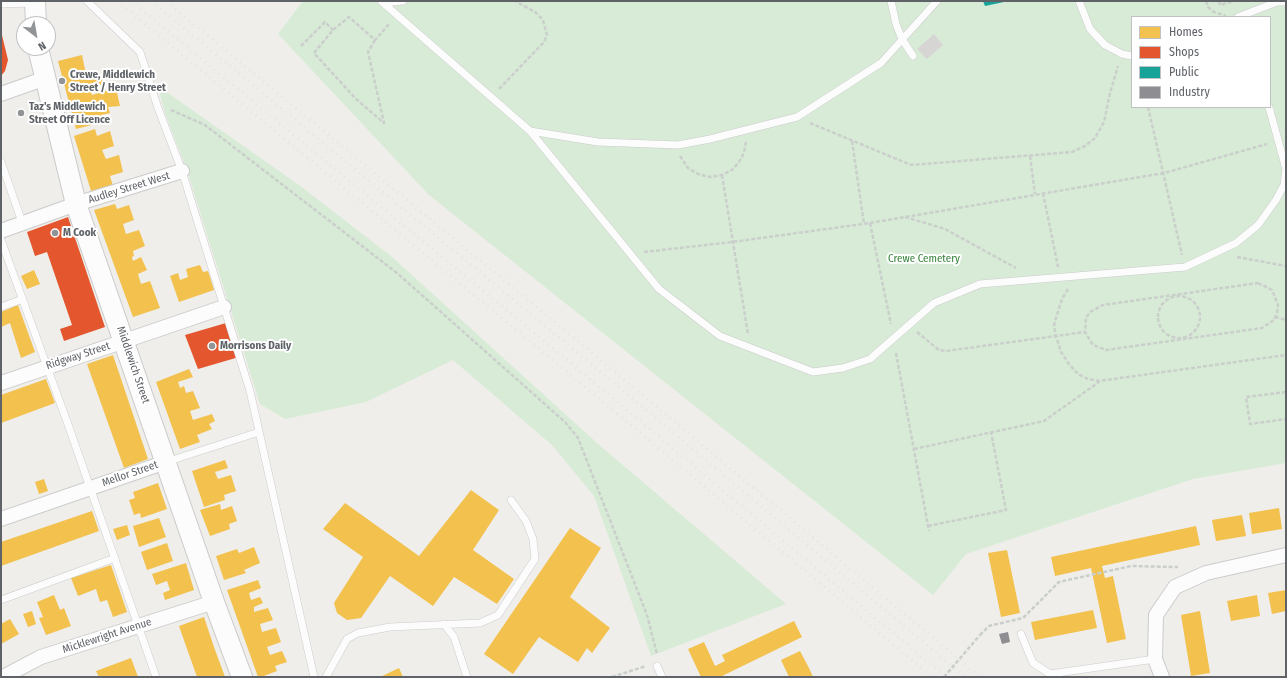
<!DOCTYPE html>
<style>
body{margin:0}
#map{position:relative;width:1287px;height:678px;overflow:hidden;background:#efeeea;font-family:"Fira Sans Condensed",sans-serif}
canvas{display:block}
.frame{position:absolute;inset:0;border:2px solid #5f6368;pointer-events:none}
.legend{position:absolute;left:1131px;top:16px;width:140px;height:92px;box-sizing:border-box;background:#fff;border:1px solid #bfc1c3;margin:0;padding:5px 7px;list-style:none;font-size:12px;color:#5f6368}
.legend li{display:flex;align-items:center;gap:8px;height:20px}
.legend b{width:20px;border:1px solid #bfc1c3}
.north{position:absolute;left:16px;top:16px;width:40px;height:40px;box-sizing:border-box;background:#fff;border:1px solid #bfc1c3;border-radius:50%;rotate:149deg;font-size:11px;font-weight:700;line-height:16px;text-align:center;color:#5f6368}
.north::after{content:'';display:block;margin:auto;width:14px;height:18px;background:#919496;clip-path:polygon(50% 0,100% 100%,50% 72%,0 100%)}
</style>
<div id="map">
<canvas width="1287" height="678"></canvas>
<div class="frame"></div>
<ul class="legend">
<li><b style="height:11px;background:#f2c14e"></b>Homes</li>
<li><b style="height:11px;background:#e4572e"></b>Shops</li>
<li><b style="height:11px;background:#17a398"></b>Public</li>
<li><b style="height:11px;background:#8d8d92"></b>Industry</li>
</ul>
<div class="north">N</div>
</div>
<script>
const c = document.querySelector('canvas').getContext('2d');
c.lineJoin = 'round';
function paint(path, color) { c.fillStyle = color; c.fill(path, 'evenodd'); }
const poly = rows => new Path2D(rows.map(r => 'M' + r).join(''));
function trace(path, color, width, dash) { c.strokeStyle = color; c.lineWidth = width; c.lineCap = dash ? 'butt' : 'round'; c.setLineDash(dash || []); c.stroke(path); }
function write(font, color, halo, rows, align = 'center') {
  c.font = font + ' "Fira Sans Condensed",sans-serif'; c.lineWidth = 4; c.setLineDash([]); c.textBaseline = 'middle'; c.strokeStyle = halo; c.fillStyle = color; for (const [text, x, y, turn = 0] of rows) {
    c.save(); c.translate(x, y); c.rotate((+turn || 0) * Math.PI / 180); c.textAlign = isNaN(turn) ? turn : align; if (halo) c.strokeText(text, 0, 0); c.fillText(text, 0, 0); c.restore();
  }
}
paint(poly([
 [303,1,1286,1,1286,463,1193,479,966,554,933,595,429,195,278,34],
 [1132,17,1270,17,1270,107,1132,107],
 [158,86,299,185,391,256,597,443,786,604,651,656,594,496,553,446,453,360,366,402,285,419,260,404,187,170,165,113]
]), '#d8ebd6');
paint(poly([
 [82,55,87,79,102,75,104,84,90,88,92,95,116,88,120,106,108,107,110,113,101,115,103,122,76,129,58,61],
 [95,129,97,136,110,131,114,146,102,150,106,159,119,155,123,172,110,176,113,186,92,194,74,136],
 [115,204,117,209,129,205,134,220,123,224,126,234,139,230,145,246,133,251,134,256,132,257,133,261,141,257,147,270,138,274,141,284,150,281,160,308,133,317,94,210],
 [200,265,203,272,208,271,214,290,179,302,170,276,178,273,180,280,188,277,186,269],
 [34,270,40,284,27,289,21,276],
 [18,305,35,352,21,358,10,323,1,327,1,312],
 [113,355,148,459,124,468,87,364],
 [189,369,193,377,178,382,180,388,184,386,186,393,193,391,200,408,190,411,193,420,212,414,215,421,209,424,212,429,197,435,200,442,180,449,156,382],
 [46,379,55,403,1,423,1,395],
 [225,460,228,468,215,472,218,479,231,475,236,491,224,495,225,500,204,507,192,471],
 [44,479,48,491,39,494,35,482],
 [158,483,167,509,141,518,140,513,134,515,129,500,135,498,133,492],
 [471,490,499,510,473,550,514,579,497,604,454,577,433,606,390,576,361,618,347,620,337,613,334,603,363,557,323,529,345,503,419,556],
 [220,504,221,510,232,506,237,521,229,524,230,529,210,536,200,510],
 [1279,508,1282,529,1252,534,1249,513],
 [92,511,99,531,1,566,1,542],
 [1242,515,1246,536,1216,541,1212,520],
 [159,518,166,537,139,547,133,526],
 [127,525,130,535,117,540,113,529],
 [1196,526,1200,545,1102,566,1105,578,1113,576,1126,639,1107,643,1091,568,1055,576,1051,557],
 [570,528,601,548,570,597,610,628,592,653,587,648,578,662,539,637,513,674,484,654],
 [167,543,173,561,147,570,141,552],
 [254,547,260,563,244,570,246,573,224,580,216,556,237,549,239,553],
 [1007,550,1020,613,1001,617,988,553],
 [186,563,194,590,165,600,163,593,170,590,167,581,156,585,152,574],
 [111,565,127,612,113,617,107,600,100,602,96,589,78,596,71,578],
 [258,580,261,588,249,593,251,600,260,597,263,603,254,607,254,612,268,608,273,620,260,624,262,632,276,628,281,642,267,647,270,655,282,651,287,662,275,666,277,671,261,677,258,677,227,590],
 [1286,590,1286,611,1272,614,1268,593],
 [54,595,60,610,64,608,71,626,46,635,39,618,43,617,37,602],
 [1257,595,1260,616,1231,621,1227,601],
 [1093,610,1097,628,1035,640,1031,622],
 [32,611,36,624,28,627,23,614],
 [1200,611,1210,673,1191,676,1181,615],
 [204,617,214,647,225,677,197,677,186,646,179,626],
 [10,619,19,634,1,644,1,624],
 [794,621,802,637,720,677,701,677,688,649,704,642,715,666,725,661,722,655],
 [800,651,809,668,813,677,789,677,781,660],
 [131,658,138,677,99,677,96,671],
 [399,668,403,677,380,677]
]), '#f2c14e');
paint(poly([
 [1,31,8,60,5,71,1,76],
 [68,217,105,327,64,341,60,329,72,325,47,252,35,256,27,232],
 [226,323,239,357,198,369,185,335]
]), '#e4572e');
paint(poly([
 [983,1,1004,1,1004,2,985,6]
]), '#17a398');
paint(poly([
 [1008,632,1010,642,1002,644,999,634]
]), '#8d8d92');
paint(poly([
 [934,34,943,45,927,59,917,49]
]), '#d6d5d3');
const lane = poly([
 [87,1,140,52,158,108,182,171,250,391,314,677],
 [381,1,530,131,598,142,678,145,710,139,797,117,881,63,937,1],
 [891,1,896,24,902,39,913,56],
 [1079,1,1090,29,1105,45,1122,54,1132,56],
 [384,3,403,1],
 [1,4,34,3],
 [1238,17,1277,2,1286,2],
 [530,131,659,289,720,336,813,372,843,368,870,359,934,303,980,284,1185,267,1236,243,1258,225,1276,200,1284,185,1286,169,1269,107],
 [1,162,22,222],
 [1,240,70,430,156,677],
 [1,307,23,299],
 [166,462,259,432],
 [1,600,115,558],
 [444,624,454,637,467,677],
 [1021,634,1033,663,1050,674,1155,659],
 [657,666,662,677],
 [326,677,347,639,358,633,390,627,480,623,498,615,535,559,533,539,526,521,511,500]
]);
const street = poly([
 [1,94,46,78],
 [1,231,76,204,182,171],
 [1,383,224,307],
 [1,519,166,462],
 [3,677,41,657,214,602],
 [1162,677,1155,659,1156,615,1175,587,1206,573,1286,555]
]);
const secondary = poly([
 [35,1,36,24],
 [38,48,76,204,214,602,242,677]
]);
trace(lane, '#cbcccc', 8);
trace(street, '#cbcccc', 16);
trace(secondary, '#cacacb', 22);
trace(poly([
 [1206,1,1208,7,1214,12,1226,16],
 [1219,1,1220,5,1234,1],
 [375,40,368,52,384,123,356,99,314,53,333,30,349,17,375,40,389,24],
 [301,46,325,22,333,30],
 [499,89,544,42,547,35,543,20,535,12,515,1],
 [1148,107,1182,255],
 [171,110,205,125,397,273,565,422,578,438,647,615,657,654],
 [810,123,911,165,1072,152,1085,146,1095,138,1104,122,1110,93,1118,66],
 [852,141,864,224],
 [680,156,688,168,698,174,710,177,722,175,732,170,739,162,744,153,746,141],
 [1030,156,1035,194],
 [722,175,748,334],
 [1043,193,1058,267],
 [905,217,945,229,1016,268],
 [870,223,891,324],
 [644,252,732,242,870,223,1164,173,1267,144],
 [1237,257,1286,266],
 [1258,283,1272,290,1278,305,1277,313,1274,320,1262,328,1106,350,1093,345,1085,332,1086,318,1090,312,1103,305,1258,283],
 [1068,289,1062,299,1056,318,1054,326,1056,336,1061,352,1069,364,1078,374,1088,379,1099,381,1286,355],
 '1158 317a21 21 0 1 1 42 0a21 21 0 1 1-42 0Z',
 [1275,317,1286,320],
 [917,332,939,350,946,351,1085,332],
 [896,353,929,531],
 [1286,392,1246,397,1250,424,1286,419],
 [914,449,1044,421,1099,382],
 [928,526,1006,510,991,432],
 [980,635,989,626,1023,618,1059,582,1131,566,1178,567],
 [612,677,646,666]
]), '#cacfcc', 2.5, [4, 2]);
trace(lane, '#fdfcfc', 7);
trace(street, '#fdfcfc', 14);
trace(secondary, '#fdfcfc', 20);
trace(poly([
 [117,1,560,366,932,677],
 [131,1,566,359,946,677],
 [151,1,573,349,965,677],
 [166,1,579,342,980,677]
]), '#e4e4e4', 3, [1, 5]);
trace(poly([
 [944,677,980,635]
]), '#cacfcc', 2.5, [4, 2]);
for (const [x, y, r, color] of [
 [62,81,4,"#919496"],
 [21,113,4,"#919496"],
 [55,233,4,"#919496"],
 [212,346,4,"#919496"]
]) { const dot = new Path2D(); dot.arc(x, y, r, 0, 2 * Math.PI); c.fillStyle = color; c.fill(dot); trace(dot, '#fff', 1.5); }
write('bold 11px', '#5f6368', '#fff', [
 ["Crewe, Middlewich",70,75],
 ["Street / Henry Street",70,88],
 ["Taz's Middlewich",29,107],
 ["Street Off Licence",29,120],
 ["M Cook",63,233],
 ["Morrisons Daily",220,346]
], 'left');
write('11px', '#5f6368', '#fff', [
 ["Audley Street West",129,188,-17],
 ["Ridgway Street",78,356,-18],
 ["Middlewich Street",133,365,71],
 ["Mellor Street",130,474,-19],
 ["Micklewright Avenue",107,636,-18]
]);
write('11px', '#348238', '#fff', [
 ["Crewe Cemetery",924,259]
]);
</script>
